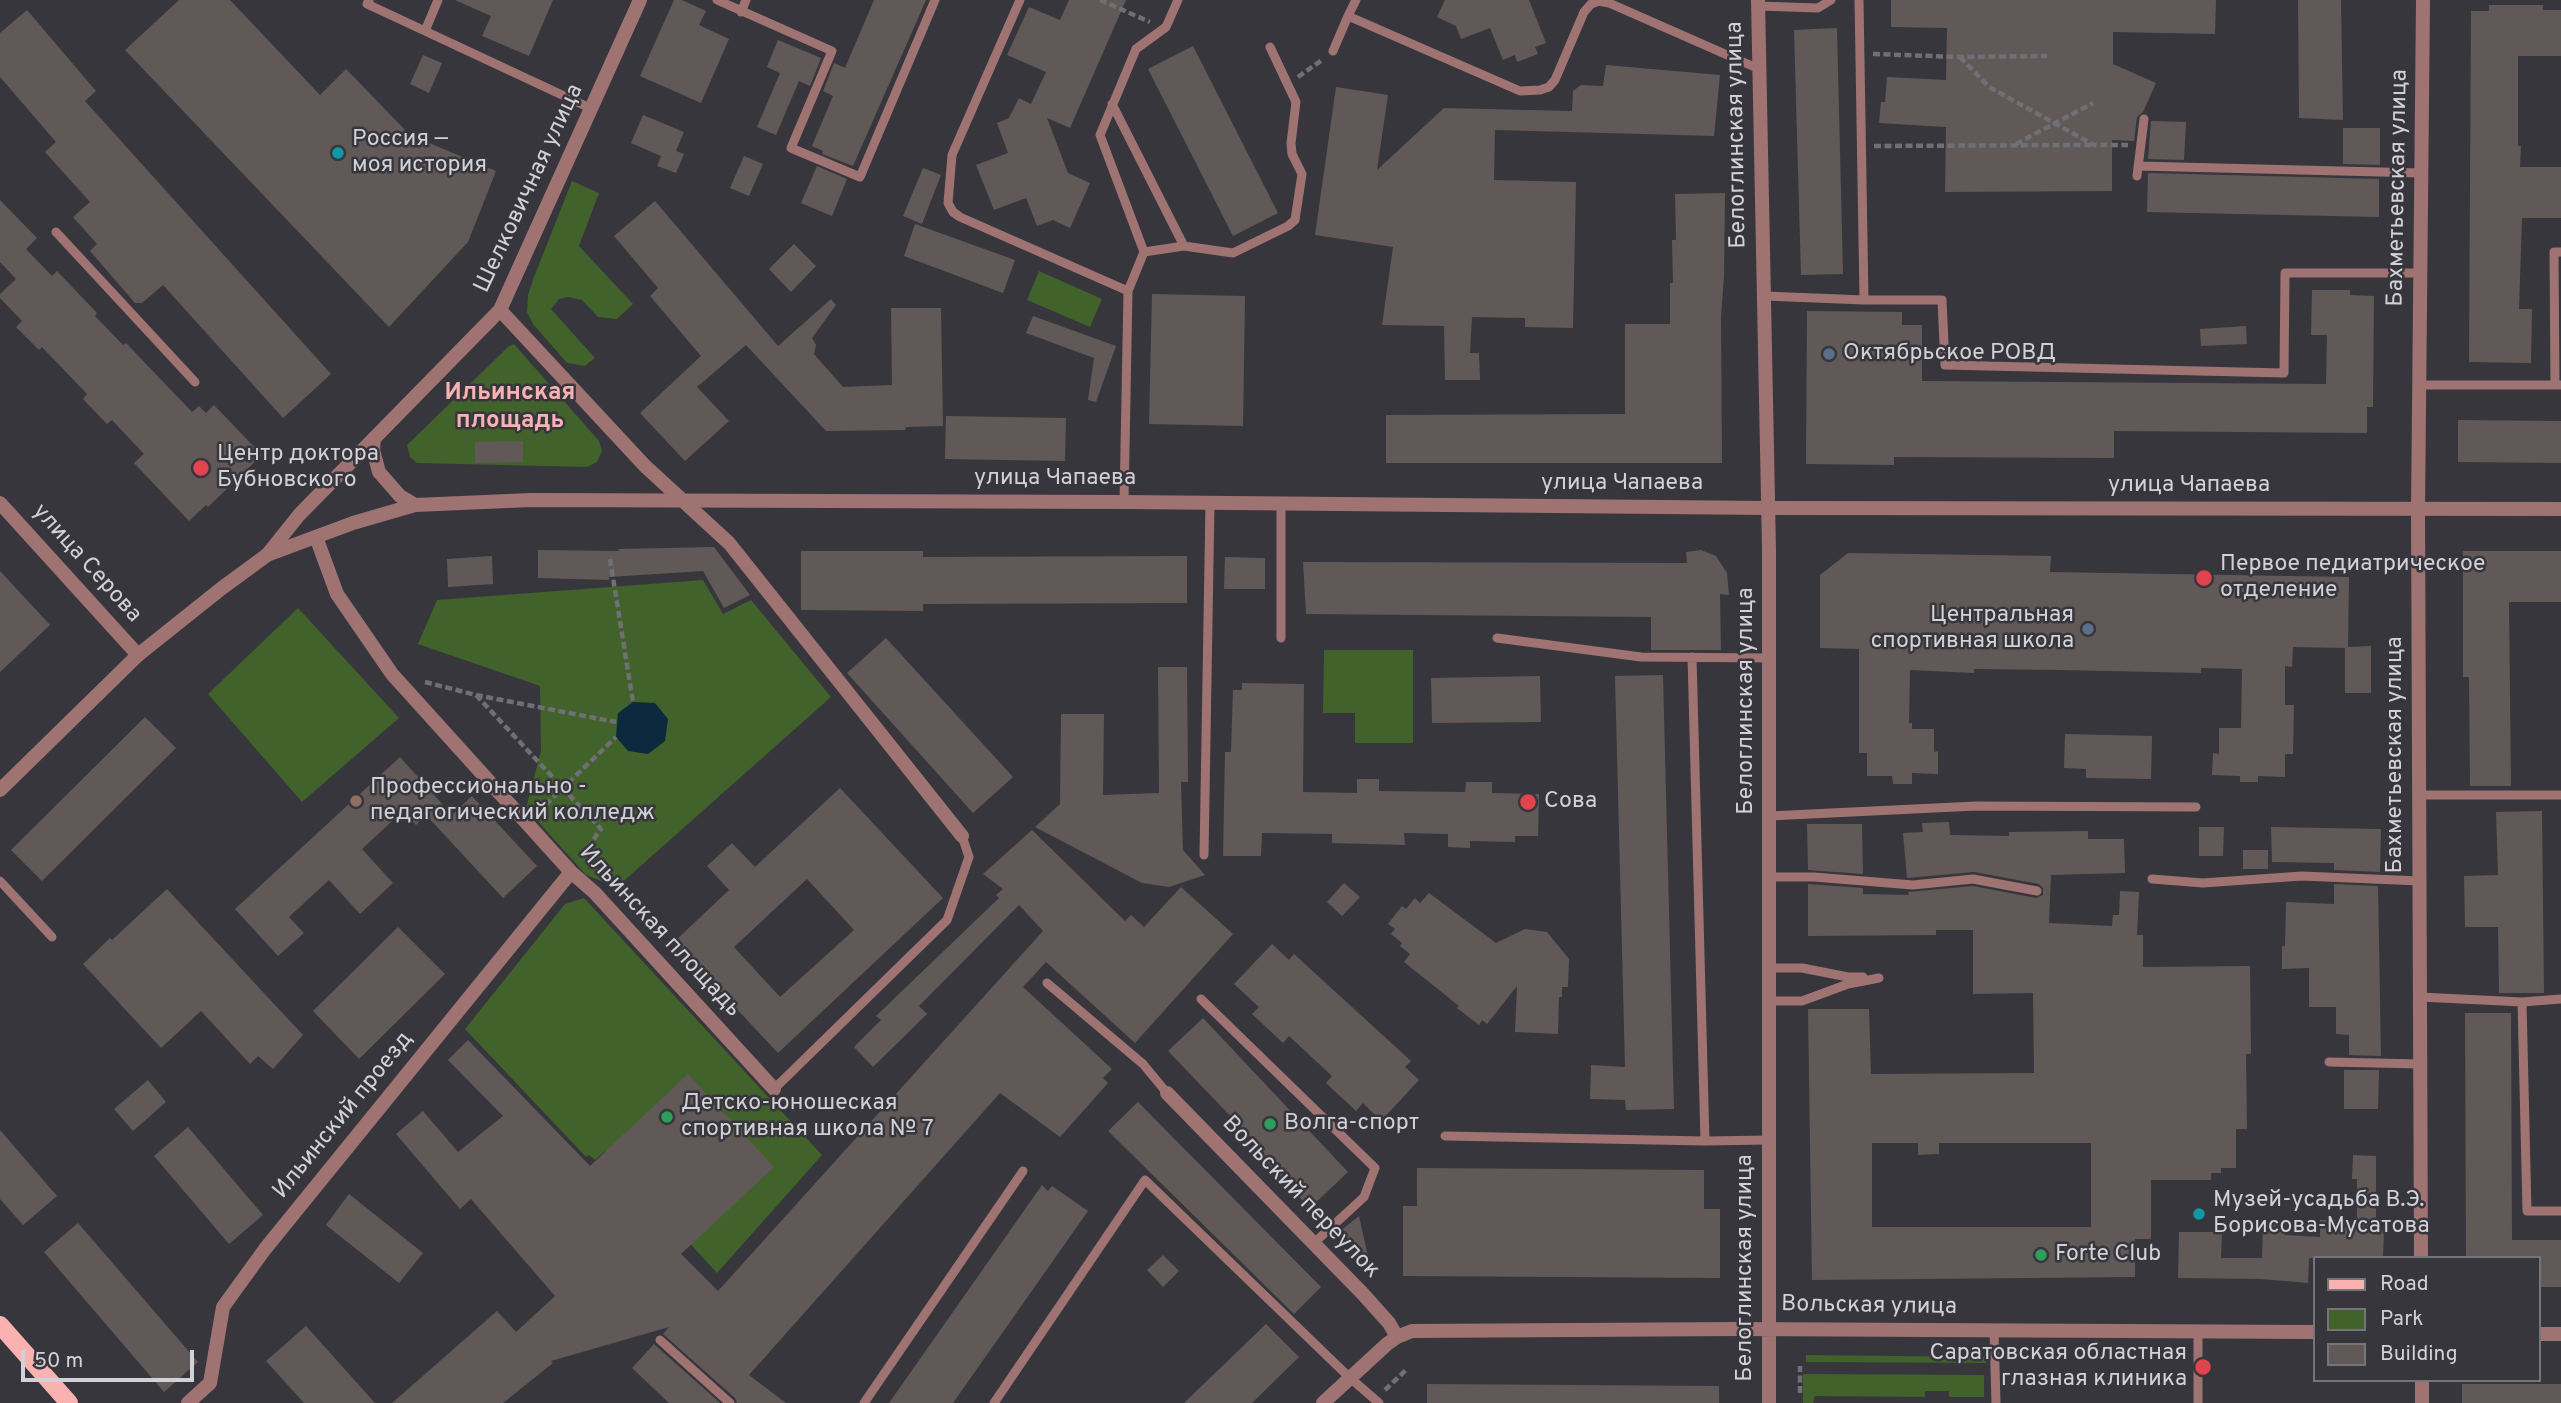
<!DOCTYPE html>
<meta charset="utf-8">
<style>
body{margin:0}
#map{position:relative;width:2561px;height:1403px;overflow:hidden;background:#37363d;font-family:Overpass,sans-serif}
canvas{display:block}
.legend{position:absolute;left:2313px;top:1256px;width:228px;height:126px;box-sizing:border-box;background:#37363d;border:2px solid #75747a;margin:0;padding:9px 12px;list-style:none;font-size:21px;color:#d2d2d6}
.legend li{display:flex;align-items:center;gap:14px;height:35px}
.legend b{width:35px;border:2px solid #75747a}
.scale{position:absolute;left:21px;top:1350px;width:173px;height:32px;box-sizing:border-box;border:4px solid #d2d2d6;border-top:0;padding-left:9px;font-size:21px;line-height:24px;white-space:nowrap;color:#d2d2d6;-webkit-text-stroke:5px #37363d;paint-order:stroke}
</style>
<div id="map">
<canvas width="2561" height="1403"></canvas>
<ul class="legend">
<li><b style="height:9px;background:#fab2b1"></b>Road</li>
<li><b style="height:19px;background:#41622a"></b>Park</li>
<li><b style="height:19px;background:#615958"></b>Building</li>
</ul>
<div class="scale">50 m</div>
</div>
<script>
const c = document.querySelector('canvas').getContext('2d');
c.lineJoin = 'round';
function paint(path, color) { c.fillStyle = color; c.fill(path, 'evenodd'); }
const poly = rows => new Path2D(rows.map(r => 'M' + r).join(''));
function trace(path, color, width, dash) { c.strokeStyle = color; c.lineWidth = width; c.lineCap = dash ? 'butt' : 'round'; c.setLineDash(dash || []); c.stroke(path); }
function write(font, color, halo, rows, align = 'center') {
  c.font = font + ' Overpass,sans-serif'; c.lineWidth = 5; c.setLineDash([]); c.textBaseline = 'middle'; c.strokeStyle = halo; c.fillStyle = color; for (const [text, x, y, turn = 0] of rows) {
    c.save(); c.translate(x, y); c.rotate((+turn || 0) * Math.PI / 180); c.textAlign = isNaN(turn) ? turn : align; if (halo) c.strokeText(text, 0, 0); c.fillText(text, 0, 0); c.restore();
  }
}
paint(poly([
 [572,181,599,193,579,246,633,304,617,319,598,317,582,300,568,297,559,299,551,309,595,358,585,366,567,363,533,324,527,312,528,295,534,277],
 [1039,271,1102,299,1090,327,1027,300],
 [514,344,599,441,602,451,597,462,587,467,417,463,410,457,407,445,508,347],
 [703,580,723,614,751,600,831,697,617,887,586,875,526,808,541,751,540,686,418,644,437,600],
 [298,608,399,718,302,802,208,694],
 [1324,650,1413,650,1413,743,1355,743,1355,713,1323,713],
 [584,898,822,1155,717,1273,605,1151,595,1160,589,1155,586,1157,465,1029,565,904],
 [1806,1355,1986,1357,1986,1363,1806,1362],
 [1803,1374,1984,1375,1984,1397,1949,1397,1949,1391,1925,1391,1925,1397,1815,1396,1813,1403,1803,1403]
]), '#41622a');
paint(poly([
 [633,702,655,703,668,719,665,741,648,754,628,751,616,737,618,713]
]), '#0d293d');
paint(poly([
 [179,0,230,0,320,95,346,69,410,135,496,171,468,242,389,327,125,50],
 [455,0,553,0,529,56,482,36,491,16],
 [674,0,682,0,706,11,699,25,729,39,701,103,640,76],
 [874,0,926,0,853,166,822,154,823,151,812,146,833,96,823,91,834,63,845,68],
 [1069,0,1126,0,1070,128,1047,118,1068,173,1090,183,1070,228,1053,220,1037,226,1026,198,994,210,976,165,1008,153,997,123,1009,118,1019,98,1031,104,1046,72,1007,55,1029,7,1060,20],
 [1445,0,1529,0,1546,43,1535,47,1538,54,1517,62,1515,55,1503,60,1490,28,1461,39,1456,26,1437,17],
 [1891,0,2216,0,2215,34,2113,32,2113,64,2156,83,2143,112,2137,117,2134,141,2112,140,2112,191,1945,192,1946,127,1879,123,1881,102,1885,102,1887,77,1946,80,1947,28,1891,27],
 [2298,0,2341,0,2343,120,2299,118],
 [2489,5,2543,5,2543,10,2561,10,2561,56,2518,56,2518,146,2521,146,2520,167,2561,167,2561,218,2522,218,2519,309,2532,309,2531,363,2469,362,2471,11,2489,11],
 [27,10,96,91,85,101,331,374,283,418,163,285,142,303,135,303,90,251,97,244,73,217,90,202,45,152,56,142,0,77,0,33],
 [1837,28,1843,274,1801,275,1794,30],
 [778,40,821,58,810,86,799,81,776,135,757,127,780,73,767,67],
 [1193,46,1278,213,1233,236,1148,69],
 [423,55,442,63,429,93,410,84],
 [1606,65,1720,75,1714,136,1495,130,1494,180,1576,182,1573,328,1525,327,1525,318,1472,317,1470,353,1479,353,1480,380,1445,380,1444,326,1382,325,1393,247,1315,235,1336,87,1388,95,1377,170,1444,108,1572,111,1573,91,1581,85,1603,86],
 [643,115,684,132,676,151,684,154,676,173,657,166,661,156,631,143],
 [2151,121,2186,122,2184,160,2148,159],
 [2343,128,2380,128,2380,165,2343,164],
 [744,156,763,164,749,196,730,188],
 [817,166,847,179,832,216,801,203],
 [923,168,941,175,922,224,903,216],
 [2148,173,2379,179,2379,217,2147,212],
 [1725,193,1724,275,1721,318,1722,463,1386,463,1386,415,1625,414,1625,324,1670,324,1670,283,1673,283,1672,240,1676,240,1675,194],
 [0,200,37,238,26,249,52,276,57,271,97,313,95,316,123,345,126,343,192,412,199,406,206,413,214,405,262,455,208,507,206,505,189,521,134,463,144,454,112,420,107,424,83,399,87,394,42,347,39,350,16,327,22,321,0,298,0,294,16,279,0,262],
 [655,201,778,346,831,299,836,305,812,338,816,345,814,354,843,387,892,385,891,308,941,308,943,426,906,427,905,430,826,431,746,345,697,387,729,421,685,461,640,413,701,356,650,296,658,288,614,236],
 [915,224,1015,260,1003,293,904,256],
 [794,244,816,266,791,292,769,269],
 [2312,290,2350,290,2350,295,2374,296,2373,407,2367,407,2367,433,2114,431,2114,458,1894,457,1894,465,1806,464,1807,311,1902,312,1902,325,1922,325,1922,381,2326,384,2327,335,2311,335],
 [1152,294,1245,296,1243,426,1149,424],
 [1033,316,1116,346,1096,402,1088,400,1094,358,1026,333],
 [2246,326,2247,344,2201,346,2200,329],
 [946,416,1066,418,1065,461,945,459],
 [2458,420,2561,421,2561,463,2458,462],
 [523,441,523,462,475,463,475,442],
 [714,547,750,595,724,608,703,571,609,577,609,580,538,578,538,550,619,551,618,549],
 [1701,550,1716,556,1727,573,1729,595,1720,594,1721,650,1651,650,1651,617,1306,614,1303,562,1687,563,1686,552],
 [801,551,923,551,923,557,1187,556,1187,603,923,604,923,611,801,610],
 [2463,551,2561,551,2561,602,2509,602,2511,786,2470,786,2469,677,2463,677],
 [1848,553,2051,556,2050,572,2349,577,2348,647,2371,646,2371,693,2345,693,2345,648,2293,647,2292,667,2285,666,2285,705,2294,705,2293,754,2285,754,2285,777,2258,776,2258,782,2240,782,2240,776,2212,775,2213,753,2219,754,2219,728,2241,728,2242,669,2201,668,2201,673,2061,670,1974,669,1974,673,1910,670,1909,723,1912,723,1912,729,1934,729,1934,752,1938,751,1938,774,1912,773,1912,784,1893,784,1892,776,1867,776,1867,753,1859,753,1859,649,1820,648,1820,575],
 [492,556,493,584,448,587,447,559],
 [1225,557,1265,558,1265,589,1224,589],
 [0,571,50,625,0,672],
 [886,638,1013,777,973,813,847,673],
 [1158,667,1187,667,1188,782,1181,782,1183,850,1205,875,1169,887,1142,883,1035,827,1060,804,1061,714,1104,714,1103,795,1159,793],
 [1663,675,1674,1109,1626,1110,1625,1100,1590,1099,1591,1065,1625,1067,1615,676],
 [1540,676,1541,722,1432,723,1431,678],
 [1242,683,1304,684,1303,792,1357,793,1357,779,1379,779,1379,791,1465,792,1466,782,1492,782,1492,793,1539,794,1538,836,1515,836,1515,842,1470,841,1470,848,1448,847,1448,834,1404,833,1405,845,1332,843,1332,834,1262,833,1261,856,1223,856,1225,752,1231,752,1233,690,1242,690],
 [145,717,176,748,42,881,11,850],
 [2065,734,2152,736,2151,779,2086,778,2086,769,2064,768],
 [400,757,452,815,472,796,537,866,503,898,426,815,416,825,403,811,362,849,393,883,360,914,329,880,289,917,304,933,278,956,235,909],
 [840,788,943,898,778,1053,674,942,729,890,707,866,732,843,755,867],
 [807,879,854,930,780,997,734,947],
 [2542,811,2544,993,2499,993,2498,927,2465,927,2464,876,2498,875,2496,812],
 [1949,822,1950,835,2009,836,2009,832,2088,831,2088,839,2124,839,2125,873,2051,875,2049,923,2112,926,2113,915,2119,915,2120,891,2139,892,2137,935,2143,935,2143,967,2250,966,2251,1054,2246,1054,2247,1129,2236,1129,2236,1168,2221,1168,2221,1173,2211,1173,2211,1180,2151,1180,2151,1239,2135,1239,2135,1277,1812,1280,1808,1009,1869,1009,1871,1074,2034,1073,2033,993,1973,994,1973,930,1936,930,1936,935,1808,936,1808,884,1863,888,1863,894,1909,895,1908,892,1973,886,2036,898,2043,895,2043,888,2039,884,1974,872,1907,878,1903,833,1923,832,1922,823],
 [1872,1143,1918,1143,1918,1155,1939,1154,1939,1143,2091,1143,2091,1227,1872,1227],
 [1807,824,1862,824,1863,874,1808,870],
 [2199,827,2224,827,2223,856,2199,856],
 [2271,827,2381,829,2380,872,2334,870,2334,863,2272,862],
 [1032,830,1125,921,1131,915,1144,927,1181,887,1233,934,1135,1043,1046,962,1023,987,1112,1069,1103,1078,1108,1083,1060,1137,1000,1093,749,1375,786,1403,737,1403,735,1398,663,1334,669,1327,551,1361,553,1363,503,1403,392,1403,497,1311,516,1332,555,1296,471,1199,460,1209,396,1134,423,1111,458,1152,503,1116,448,1060,468,1040,590,1166,688,1074,774,1167,681,1254,718,1291,1043,931,1019,905,919,1006,927,1014,873,1067,854,1047,881,1020,876,1016,999,898,996,895,1003,889,983,874],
 [2243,850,2268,850,2268,869,2243,869],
 [1344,883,1360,897,1342,916,1327,902],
 [2334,884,2378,886,2381,1056,2349,1055,2349,1035,2336,1034,2336,1007,2309,1007,2309,968,2282,969,2282,946,2285,946,2286,902,2334,904],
 [167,889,303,1035,273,1069,258,1056,250,1064,201,1011,161,1048,83,964,110,938,112,940],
 [1429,893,1496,943,1525,929,1547,932,1569,959,1568,987,1562,987,1562,997,1559,997,1558,1034,1515,1032,1517,986,1487,1024,1482,1020,1479,1025,1457,1008,1459,1006,1404,962,1410,954,1400,946,1402,943,1391,934,1395,929,1388,924,1402,906,1406,909,1415,898,1420,903],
 [398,927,445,974,359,1059,313,1011],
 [1272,944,1289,960,1294,954,1411,1061,1405,1067,1419,1080,1381,1121,1363,1103,1356,1111,1326,1083,1332,1076,1289,1036,1283,1043,1252,1014,1259,1007,1234,984],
 [2465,1013,2511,1013,2512,1240,2561,1240,2561,1287,2538,1287,2538,1258,2466,1258],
 [1203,1018,1348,1172,1310,1208,1256,1153,1261,1148,1168,1051],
 [2344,1070,2379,1070,2378,1109,2344,1109],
 [148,1080,166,1102,133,1131,114,1109],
 [1138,1102,1321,1287,1294,1314,1108,1131],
 [188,1127,263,1215,229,1244,154,1156],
 [0,1130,57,1196,23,1225,0,1199],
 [2353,1155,2376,1156,2376,1230,2384,1230,2383,1258,2309,1258,2308,1283,2261,1279,2178,1278,2179,1232,2222,1232,2221,1258,2262,1258,2263,1221,2285,1223,2285,1235,2320,1237,2320,1220,2357,1221,2357,1179,2352,1179],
 [1417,1168,1704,1170,1704,1209,1720,1209,1720,1278,1403,1276,1403,1206,1417,1206],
 [1042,1185,1048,1191,1052,1186,1088,1211,953,1403,889,1403],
 [349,1194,423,1253,399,1283,326,1225],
 [1359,1216,1370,1265,1339,1232],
 [78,1223,198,1362,164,1392,44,1252],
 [1163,1255,1179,1271,1163,1287,1147,1270],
 [1266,1324,1299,1357,1252,1403,1184,1403],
 [306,1326,375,1403,304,1403,266,1361],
 [654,1344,655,1345,720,1403,669,1403,632,1368],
 [1427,1384,1719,1386,1719,1403,1427,1403],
 [2462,1384,2561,1384,2561,1403,2462,1403]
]), '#615958');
trace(poly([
 [1100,0,1150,22],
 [1873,54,1960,57,2047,56],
 [1960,57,1989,87,2094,145,2128,145],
 [1298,77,1322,60],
 [2016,144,2093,103],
 [1874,146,2094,145],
 [610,559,633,702],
 [425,682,476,695,616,722],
 [476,695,601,829,581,857],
 [538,812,616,737],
 [1385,1390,1407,1369],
 [1800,1393,1800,1366]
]), '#706f75', 4.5, [7, 3.5]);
trace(poly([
 [369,0,367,4,425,31],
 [438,0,425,31,592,109],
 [717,0,832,51,791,148,860,177,935,0],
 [1020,0,952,155,948,203,953,212,960,217,1128,291],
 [1356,0,1348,16,1520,91,1540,90,1549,87,1555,80,1584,12,1591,4,1599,1,1609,3,1759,69],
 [1859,0,1864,300],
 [1758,6,1818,8,1831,0],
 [741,12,746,0],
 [1333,51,1348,16],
 [1112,104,1184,246],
 [2138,166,2421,173],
 [2137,176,2144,119],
 [56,232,195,382],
 [1144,252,1184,246,1233,253,1288,226,1295,220,1302,174,1292,154,1291,143,1296,102,1270,47],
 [1765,296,1864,300,1942,300,1945,365,2284,373,2285,273,2421,273],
 [2420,385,2561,385],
 [2555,385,2554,252,2561,252],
 [1124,502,1128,291,1144,252,1100,135,1136,49,1166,27,1178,0],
 [1281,638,1281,504],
 [1497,638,1641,657,1769,658],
 [1692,657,1705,1141],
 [2419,795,2561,795],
 [1769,816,1976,806,2196,807],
 [1204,855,1210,503],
 [1769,877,1814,877,1913,885,1973,879,2037,891],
 [2152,879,2203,883,2302,876,2420,881],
 [0,881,52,937],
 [1769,968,1802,968,1848,977,1863,977],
 [1047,983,1143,1064,1167,1093],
 [2420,997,2522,1002,2561,999],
 [1201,999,1375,1168,1364,1197,1314,1243],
 [1769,1001,1802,1001,1848,984,1879,978],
 [2522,1002,2527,1211,2561,1211],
 [2329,1062,2421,1064],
 [774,1089,947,920,969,857,962,836],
 [1445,1136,1705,1141,1769,1140],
 [1994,1331,1996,1403],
 [2198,1332,2198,1403],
 [660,1340,730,1403],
 [864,1403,1023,1171],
 [994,1403,1145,1180,1349,1377,1379,1403]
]), '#9f7372', 9);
trace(poly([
 [1758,0,1769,549,1769,1403],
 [500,310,645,466,729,543,962,836],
 [374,438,373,450,379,472,400,496,415,505],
 [0,503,138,655],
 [316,537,337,594,392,674,571,872,595,893,774,1089],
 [267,555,299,515,500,310,640,0],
 [1167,1093,1363,1294,1389,1323,1397,1337],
 [2421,1258,2418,510,2423,0],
 [2538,1334,2561,1334],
 [2422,1380,2422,1403],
 [188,1403,210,1383,223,1307,265,1249,571,872],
 [1323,1403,1387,1344,1397,1337,1412,1331,1738,1329,2314,1332]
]), '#9f7372', 14);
trace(poly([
 [0,790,138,655,222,588,267,555,353,523,415,505,531,500,1124,502,1769,508,2561,509]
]), '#9f7372', 14);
trace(poly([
 [0,1325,69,1403]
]), '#fab2b1', 18);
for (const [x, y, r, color] of [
 [338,153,7,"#0f9aa8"],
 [1829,354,7,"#5c6f8a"],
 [201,468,9,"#e0444e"],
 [2204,578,9,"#e0444e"],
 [2088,629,7,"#5c6f8a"],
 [356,801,7,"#8d6e63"],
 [1528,802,9,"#e0444e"],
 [667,1117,7,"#2e9e5b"],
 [1270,1124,7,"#2e9e5b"],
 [2199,1214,7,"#0f9aa8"],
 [2041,1255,7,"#2e9e5b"],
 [2203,1367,9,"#e0444e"]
]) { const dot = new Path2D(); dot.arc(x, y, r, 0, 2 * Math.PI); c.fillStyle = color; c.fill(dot); trace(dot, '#37363d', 2.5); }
write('23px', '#d2d2d6', '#37363d', [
 ["Белоглинская улица",1738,135,-91],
 ["Бахметьевская улица",2399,188,-89],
 ["Шелковичная улица",530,189,-65],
 ["улица Чапаева",1055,479],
 ["улица Чапаева",1622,484],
 ["улица Чапаева",2189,486],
 ["улица Серова",86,564,48],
 ["Белоглинская улица",1747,701,-90],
 ["Бахметьевская улица",2396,755,-90],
 ["Ильинская площадь",659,932,47],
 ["Ильинский проезд",344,1116,-51],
 ["Вольский переулок",1300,1198,46],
 ["Белоглинская улица",1746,1268,-90],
 ["Вольская улица",1869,1307,1]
]);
write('23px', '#d2d2d6', '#37363d', [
 ["Россия —",352,140],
 ["моя история",352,166],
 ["Октябрьское РОВД",1843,354],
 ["Центр доктора",217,455],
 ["Бубновского",217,481],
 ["Первое педиатрическое",2220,565],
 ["отделение",2220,591],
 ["Центральная",2074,616,"right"],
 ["спортивная школа",2074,642,"right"],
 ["Профессионально -",370,788],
 ["педагогический колледж",370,814],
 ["Сова",1544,802],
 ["Детско-юношеская",681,1104],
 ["спортивная школа № 7",681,1130],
 ["Волга-спорт",1284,1124],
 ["Музей-усадьба В.Э.",2213,1201],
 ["Борисова-Мусатова",2213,1227],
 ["Forte Club",2055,1255],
 ["Саратовская областная",2187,1354,"right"],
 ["глазная клиника",2187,1380,"right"]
], 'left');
write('bold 24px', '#f7b3b3', '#37363d', [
 ["Ильинская",510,394],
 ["площадь",510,422]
]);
</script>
